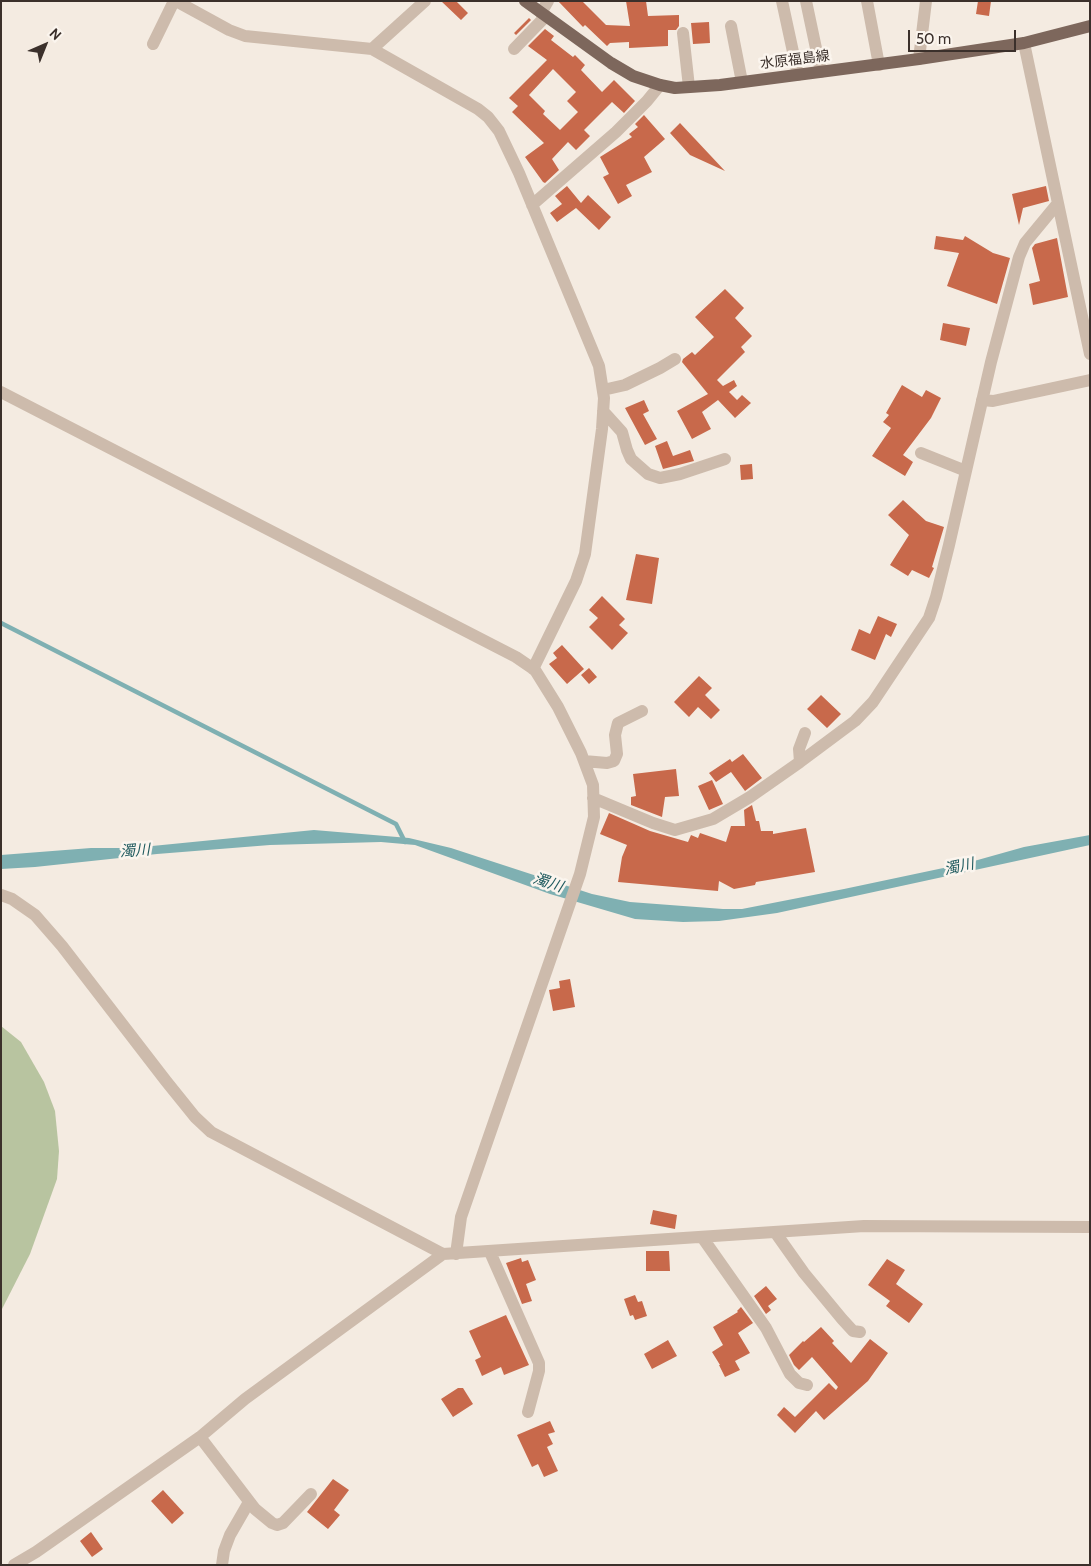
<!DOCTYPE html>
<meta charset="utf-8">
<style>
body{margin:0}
#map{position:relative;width:1091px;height:1566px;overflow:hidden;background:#f4ebe1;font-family:Cabin,sans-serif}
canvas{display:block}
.frame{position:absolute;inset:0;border:2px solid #3b302b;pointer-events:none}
.north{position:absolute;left:20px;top:20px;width:50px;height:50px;-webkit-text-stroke:4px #fbf5ee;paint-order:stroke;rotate:44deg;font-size:14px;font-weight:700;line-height:20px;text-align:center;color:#3b302b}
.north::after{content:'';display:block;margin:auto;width:18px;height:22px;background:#3b302b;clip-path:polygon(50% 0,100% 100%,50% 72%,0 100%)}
.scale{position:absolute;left:908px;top:30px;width:108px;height:22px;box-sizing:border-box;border:2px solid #3b302b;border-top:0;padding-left:6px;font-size:15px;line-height:18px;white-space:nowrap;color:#3b302b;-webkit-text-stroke:4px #fbf5ee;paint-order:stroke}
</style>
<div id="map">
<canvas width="1091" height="1566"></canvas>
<div class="frame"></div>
<div class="north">N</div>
<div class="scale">50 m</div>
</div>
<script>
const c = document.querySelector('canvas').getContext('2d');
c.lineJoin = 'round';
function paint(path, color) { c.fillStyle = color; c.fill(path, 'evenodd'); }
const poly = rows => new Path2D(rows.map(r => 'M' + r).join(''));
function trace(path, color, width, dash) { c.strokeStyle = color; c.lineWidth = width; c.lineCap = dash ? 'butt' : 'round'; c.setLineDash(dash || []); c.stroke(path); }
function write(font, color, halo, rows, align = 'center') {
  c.font = font + ' Cabin,"Noto Sans JP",sans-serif'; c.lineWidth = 5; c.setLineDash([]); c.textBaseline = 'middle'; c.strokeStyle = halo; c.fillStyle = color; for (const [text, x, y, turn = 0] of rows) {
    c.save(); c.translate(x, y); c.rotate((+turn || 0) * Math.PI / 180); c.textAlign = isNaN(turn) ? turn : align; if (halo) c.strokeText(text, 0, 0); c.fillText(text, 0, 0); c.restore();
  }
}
paint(poly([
 [1,1026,21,1042,44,1082,55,1111,59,1151,57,1179,30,1254,1,1311]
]), '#b8c4a0');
paint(poly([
 [314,830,409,838,451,848,592,894,630,902,723,909,742,909,844,889,967,863,1024,847,1090,835,1090,845,777,913,719,921,683,922,635,919,550,894,415,845,381,842,270,845,157,854,35,867,1,869,1,855,91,848,132,848]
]), '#7fb0b2');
trace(poly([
 [1,623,396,824,405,842]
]), '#7fb0b2', 4.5);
paint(poly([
 [441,1,456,1,468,13,461,20],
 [558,1,582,1,606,25,630,26,626,1,646,1,648,16,679,15,679,26,676,30,668,30,668,46,629,48,629,42,610,43,607,46,585,25,583,27],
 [978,1,991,1,989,16,976,14],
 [529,18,531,20,516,35,514,33],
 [709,22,710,43,693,44,691,23],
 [545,29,554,36,551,40,573,57,575,55,585,65,581,70,602,92,614,80,635,101,624,113,612,102,584,130,590,136,576,150,568,142,552,159,559,170,545,183,543,182,525,157,544,143,512,112,518,106,509,98,547,60,528,46],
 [553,69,576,92,567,101,578,112,560,130,543,114,545,111,529,95],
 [644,115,665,139,644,157,652,172,626,185,632,196,618,204,603,177,609,174,600,157,632,137,629,134,638,127,635,124],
 [680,123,725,171,690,155,670,133],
 [567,186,581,203,588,195,611,217,599,230,576,208,557,222,550,213,562,204,555,196],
 [1046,186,1049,201,1023,208,1019,225,1012,194],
 [936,236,963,240,965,236,993,253,1010,258,997,304,947,286,959,253,934,249],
 [1057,238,1068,297,1033,305,1029,284,1040,281,1032,248,1035,244],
 [725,289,744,308,735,318,752,336,741,347,745,352,717,380,723,386,734,380,737,386,729,392,737,400,742,395,751,403,735,418,718,400,702,412,711,429,692,439,677,411,708,394,682,362,683,359,692,352,695,355,714,337,695,317],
 [943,323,970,328,966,346,940,340],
 [902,385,922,397,926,390,941,398,931,418,903,455,913,462,905,476,872,456,891,428,883,422,889,415,886,413],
 [644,400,649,411,643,414,657,439,645,445,625,408],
 [667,441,673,456,690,450,694,461,663,469,655,446],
 [752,464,753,479,741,480,740,465],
 [903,500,926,521,944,527,932,567,934,568,929,578,912,570,908,576,890,565,909,535,888,515],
 [636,554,659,558,652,604,626,600],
 [602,596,625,619,619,625,628,633,612,650,589,627,598,618,589,610],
 [878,616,897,624,891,637,886,634,875,660,851,650,859,629,870,634],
 [562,645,584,669,567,684,549,664,557,658,553,653],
 [589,668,597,677,589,684,581,675],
 [699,676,712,688,705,695,720,710,711,719,698,707,689,717,674,702],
 [821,695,841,714,827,728,807,709],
 [743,754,762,778,745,791,731,772,716,782,709,773,730,759,732,762],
 [676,769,679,796,665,797,662,817,631,805,631,797,636,796,633,774],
 [712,780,723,804,709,810,698,786],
 [752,805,756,821,759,821,761,831,773,831,773,834,806,828,815,872,756,882,755,885,734,889,719,881,718,891,618,882,622,857,627,845,600,834,609,813,650,831,688,842,691,835,698,838,700,833,726,842,731,826,745,826,744,810],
 [570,979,575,1007,553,1011,549,990,560,988,559,981],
 [653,1210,677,1215,675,1229,650,1224],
 [646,1251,669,1251,670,1271,646,1271],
 [521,1258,522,1262,528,1260,536,1280,526,1284,532,1301,522,1304,506,1263],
 [887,1259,905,1270,896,1284,923,1304,909,1323,886,1306,890,1301,868,1285],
 [766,1286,777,1299,768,1306,771,1310,766,1314,754,1296],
 [635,1295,638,1302,642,1301,647,1316,635,1320,633,1315,630,1316,624,1299],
 [741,1307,753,1323,738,1333,750,1353,735,1361,740,1370,725,1377,719,1365,720,1365,712,1352,723,1345,713,1327,738,1312,737,1311],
 [506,1315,529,1365,504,1375,501,1367,482,1376,475,1360,481,1357,469,1331],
 [821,1327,834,1341,832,1343,851,1363,870,1339,888,1353,868,1381,824,1420,816,1411,795,1433,777,1415,784,1407,795,1417,829,1383,836,1390,838,1387,812,1357,799,1370,794,1365,789,1355,803,1341,804,1342],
 [668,1340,677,1356,652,1369,644,1354],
 [458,1388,463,1388,473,1404,453,1417,441,1399],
 [550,1421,555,1432,548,1434,553,1444,547,1447,558,1471,544,1477,538,1464,532,1467,517,1435],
 [333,1479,349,1490,334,1510,340,1515,328,1529,307,1512],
 [163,1490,184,1513,172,1524,151,1501],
 [91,1532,103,1549,92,1557,80,1541]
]), '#c8694b');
trace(poly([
 [176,1,229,30,245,36,372,49,478,109,488,117,499,131,519,173,599,366,604,398,602,429,585,554,576,581,533,669],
 [782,1,798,75],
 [806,1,821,72],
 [867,1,879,65],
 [541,13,548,1],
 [731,26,742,82],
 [683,33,689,87],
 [1024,43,1090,354],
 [153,44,174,1],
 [372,49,425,1],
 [514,49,546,16],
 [919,59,926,1],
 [532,205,616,132,647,101,660,85],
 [603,390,625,385,660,368,675,359],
 [1,392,516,657,535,670,558,707,581,753,593,785,594,817,580,874,461,1217,456,1254],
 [982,400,993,401,1090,380],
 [603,411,622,432,627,450,631,459,648,474,660,478,680,474,725,459],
 [921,453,966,471],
 [584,761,607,763,614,761,617,754,615,735,618,723,642,711],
 [800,762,799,749,805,733],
 [593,798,653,823,675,830,713,819,750,797,800,762,855,721,873,702,929,618,936,597,949,545,991,362,1019,257,1025,243,1058,203],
 [1,895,12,899,35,915,62,946,166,1081,195,1117,211,1132,443,1254,864,1226,1090,1227],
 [775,1232,804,1273,842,1319,853,1331,860,1332],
 [702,1237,766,1328,790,1374,799,1383,807,1385],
 [490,1252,539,1363,539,1371,528,1412],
 [200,1437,255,1509,272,1523,277,1525,283,1523,311,1494],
 [14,1565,36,1552,200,1437,245,1399,443,1254],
 [222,1565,224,1551,230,1535,249,1502]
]), '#cdbbac', 12);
trace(poly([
 [525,1,611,63,633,76,660,85,675,88,720,85,919,59,1024,43,1090,26]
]), '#7d675c', 12);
write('14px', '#3b302b', '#fbf5ee', [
 ["水原福島線",795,60,-7]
]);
write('italic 15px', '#1f5a5e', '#fbf5ee', [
 ["濁川",135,851,-4],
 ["濁川",959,867,-12],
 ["濁川",548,883,18]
]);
</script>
